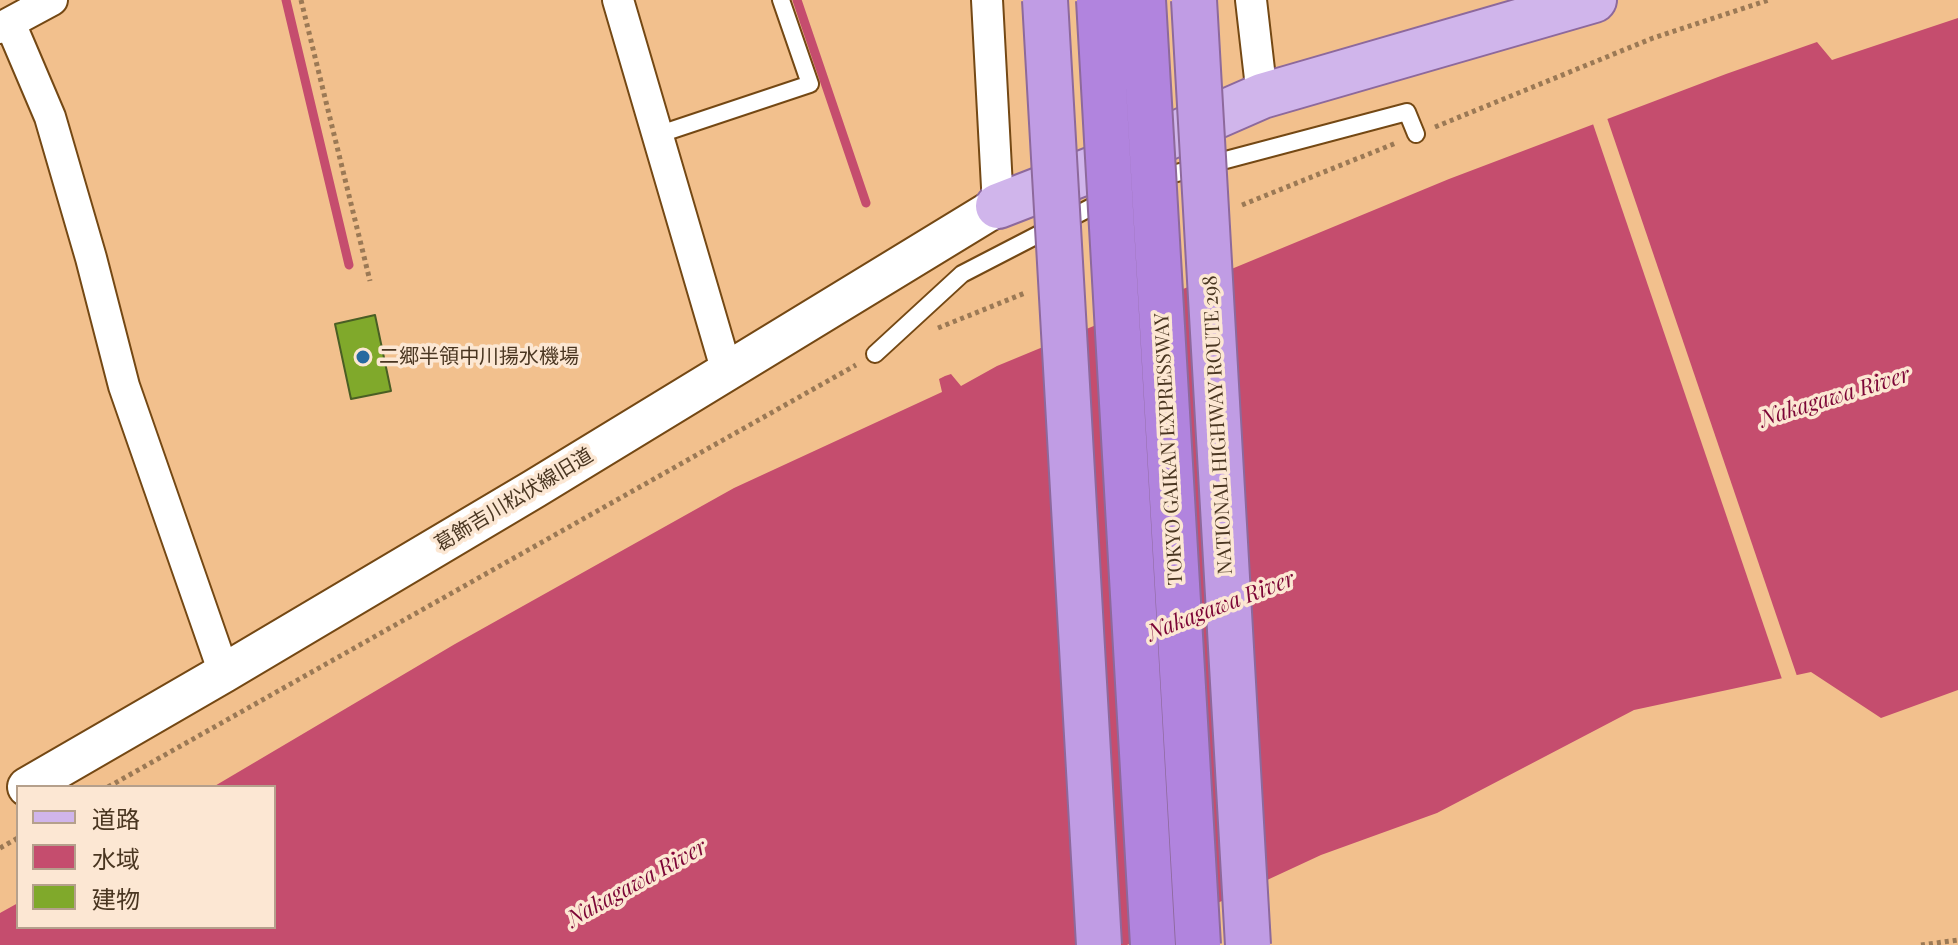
<!DOCTYPE html>
<meta charset="utf-8">
<style>
body{margin:0}
#map{position:relative;width:1958px;height:945px;overflow:hidden;background:#f2c08d;font-family:"Playfair Display","Noto Sans JP",serif}
canvas{display:block}
.legend{position:absolute;left:16px;top:785px;width:260px;height:144px;box-sizing:border-box;background:#fce7d3;border:2px solid #b5a08c;margin:0;padding:10px 14px;list-style:none;font-size:24px;color:#4a3621}
.legend li{display:flex;align-items:center;gap:16px;height:40px}
.legend b{width:40px;border:2px solid #b5a08c}
</style>
<div id="map">
<canvas width="1958" height="945"></canvas>
<ul class="legend">
<li><b style="height:10px;background:#d0b5eb"></b>道路</li>
<li><b style="height:22px;background:#c54d6e"></b>水域</li>
<li><b style="height:22px;background:#80a92b"></b>建物</li>
</ul>
</div>
<script>
const c = document.querySelector('canvas').getContext('2d');
c.lineJoin = 'round';
function paint(path, color) { c.fillStyle = color; c.fill(path, 'evenodd'); }
const poly = rows => new Path2D(rows.map(r => 'M' + r).join(''));
function trace(path, color, width, dash) { c.strokeStyle = color; c.lineWidth = width; c.lineCap = dash ? 'butt' : 'round'; c.setLineDash(dash || []); c.stroke(path); }
function write(font, color, halo, rows, align = 'center') {
  c.font = font + ' "Playfair Display","Noto Sans JP",serif'; c.lineWidth = 7; c.setLineDash([]); c.textBaseline = 'middle'; c.strokeStyle = halo; c.fillStyle = color; for (const [text, x, y, turn = 0] of rows) {
    c.save(); c.translate(x, y); c.rotate((+turn || 0) * Math.PI / 180); c.textAlign = isNaN(turn) ? turn : align; if (halo) c.strokeText(text, 0, 0); c.fillText(text, 0, 0); c.restore();
  }
}
paint(poly([
 [1958,18,1958,690,1881,718,1811,672,1634,710,1437,813,1321,855,1127,945,0,945,0,913,18,903,18,927,274,927,274,787,213,787,455,644,734,488,942,392,939,379,945,376,951,374,961,386,997,366,1449,179,1726,74,1817,42,1832,60]
]), '#c54d6e');
paint(poly([
 [1606,115,1798,679,1783,682,1592,121]
]), '#f2c08d');
trace(poly([
 [286,0,349,265],
 [797,0,866,203]
]), '#c54d6e', 9);
const building = poly([
 [375,315,391,391,351,399,335,324,375,315]
]);
paint(building, '#80a92b');
trace(building, '#495e24', 2);
const service = poly([
 [657,135,810,84,781,0],
 [1154,179,1407,112,1416,134],
 [875,354,962,274,1109,198]
]);
const minor = poly([
 [618,0,727,372],
 [987,0,998,206],
 [1251,0,1262,96],
 [10,23,50,117,91,258,124,386,224,673],
 [0,28,52,0]
]);
const tertiary = poly([
 [27,787,224,673,534,489,998,206]
]);
const primary = poly([
 [998,206,1109,163,1262,96,1594,0]
]);
trace(service, '#744814', 20);
trace(minor, '#744814', 34);
trace(tertiary, '#744814', 42);
trace(primary, '#8d699c', 48);
trace(poly([
 [301,0,370,281],
 [1435,127,1653,38,1769,0],
 [1242,205,1396,143],
 [938,328,1025,293],
 [108,787,856,365],
 [0,848,18,838],
 [1921,945,1958,940]
]), '#9b7955', 5, [4, 4]);
trace(service, '#fff', 16);
trace(minor, '#fff', 30);
trace(tertiary, '#fff', 38);
trace(primary, '#d0b5eb', 44);
const trunkBridge = poly([
 [1045,0,1099,945],
 [1194,0,1248,945]
]);
const motorwayBridge = poly([
 [1099,0,1153,945],
 [1143,0,1198,945]
]);
trace(trunkBridge, '#8d699c', 48, []);
trace(motorwayBridge, '#8d699c', 48, []);
trace(trunkBridge, '#c09ce4', 44);
trace(motorwayBridge, '#b184de', 44);
for (const [x, y, r, color] of [
 [363,357,8,"#276aa0"]
]) { const dot = new Path2D(); dot.arc(x, y, r, 0, 2 * Math.PI); c.fillStyle = color; c.fill(dot); trace(dot, '#fce7d3', 3); }
write('20px', '#4a3621', '#fce7d3', [
 ["二郷半領中川揚水機場",379,357]
], 'left');
write('20px', '#4a3621', '#fce7d3', [
 ["NATIONAL HIGHWAY ROUTE 298",1218,425,-93],
 ["TOKYO GAIKAN EXPRESSWAY",1169,449,-93],
 ["葛飾吉川松伏線旧道",514,500,-31]
]);
write('italic 22px', '#7c0536', '#fce7d3', [
 ["Nakagawa River",1835,397,-17],
 ["Nakagawa River",1221,606,-21],
 ["Nakagawa River",637,883,-29]
]);
</script>
